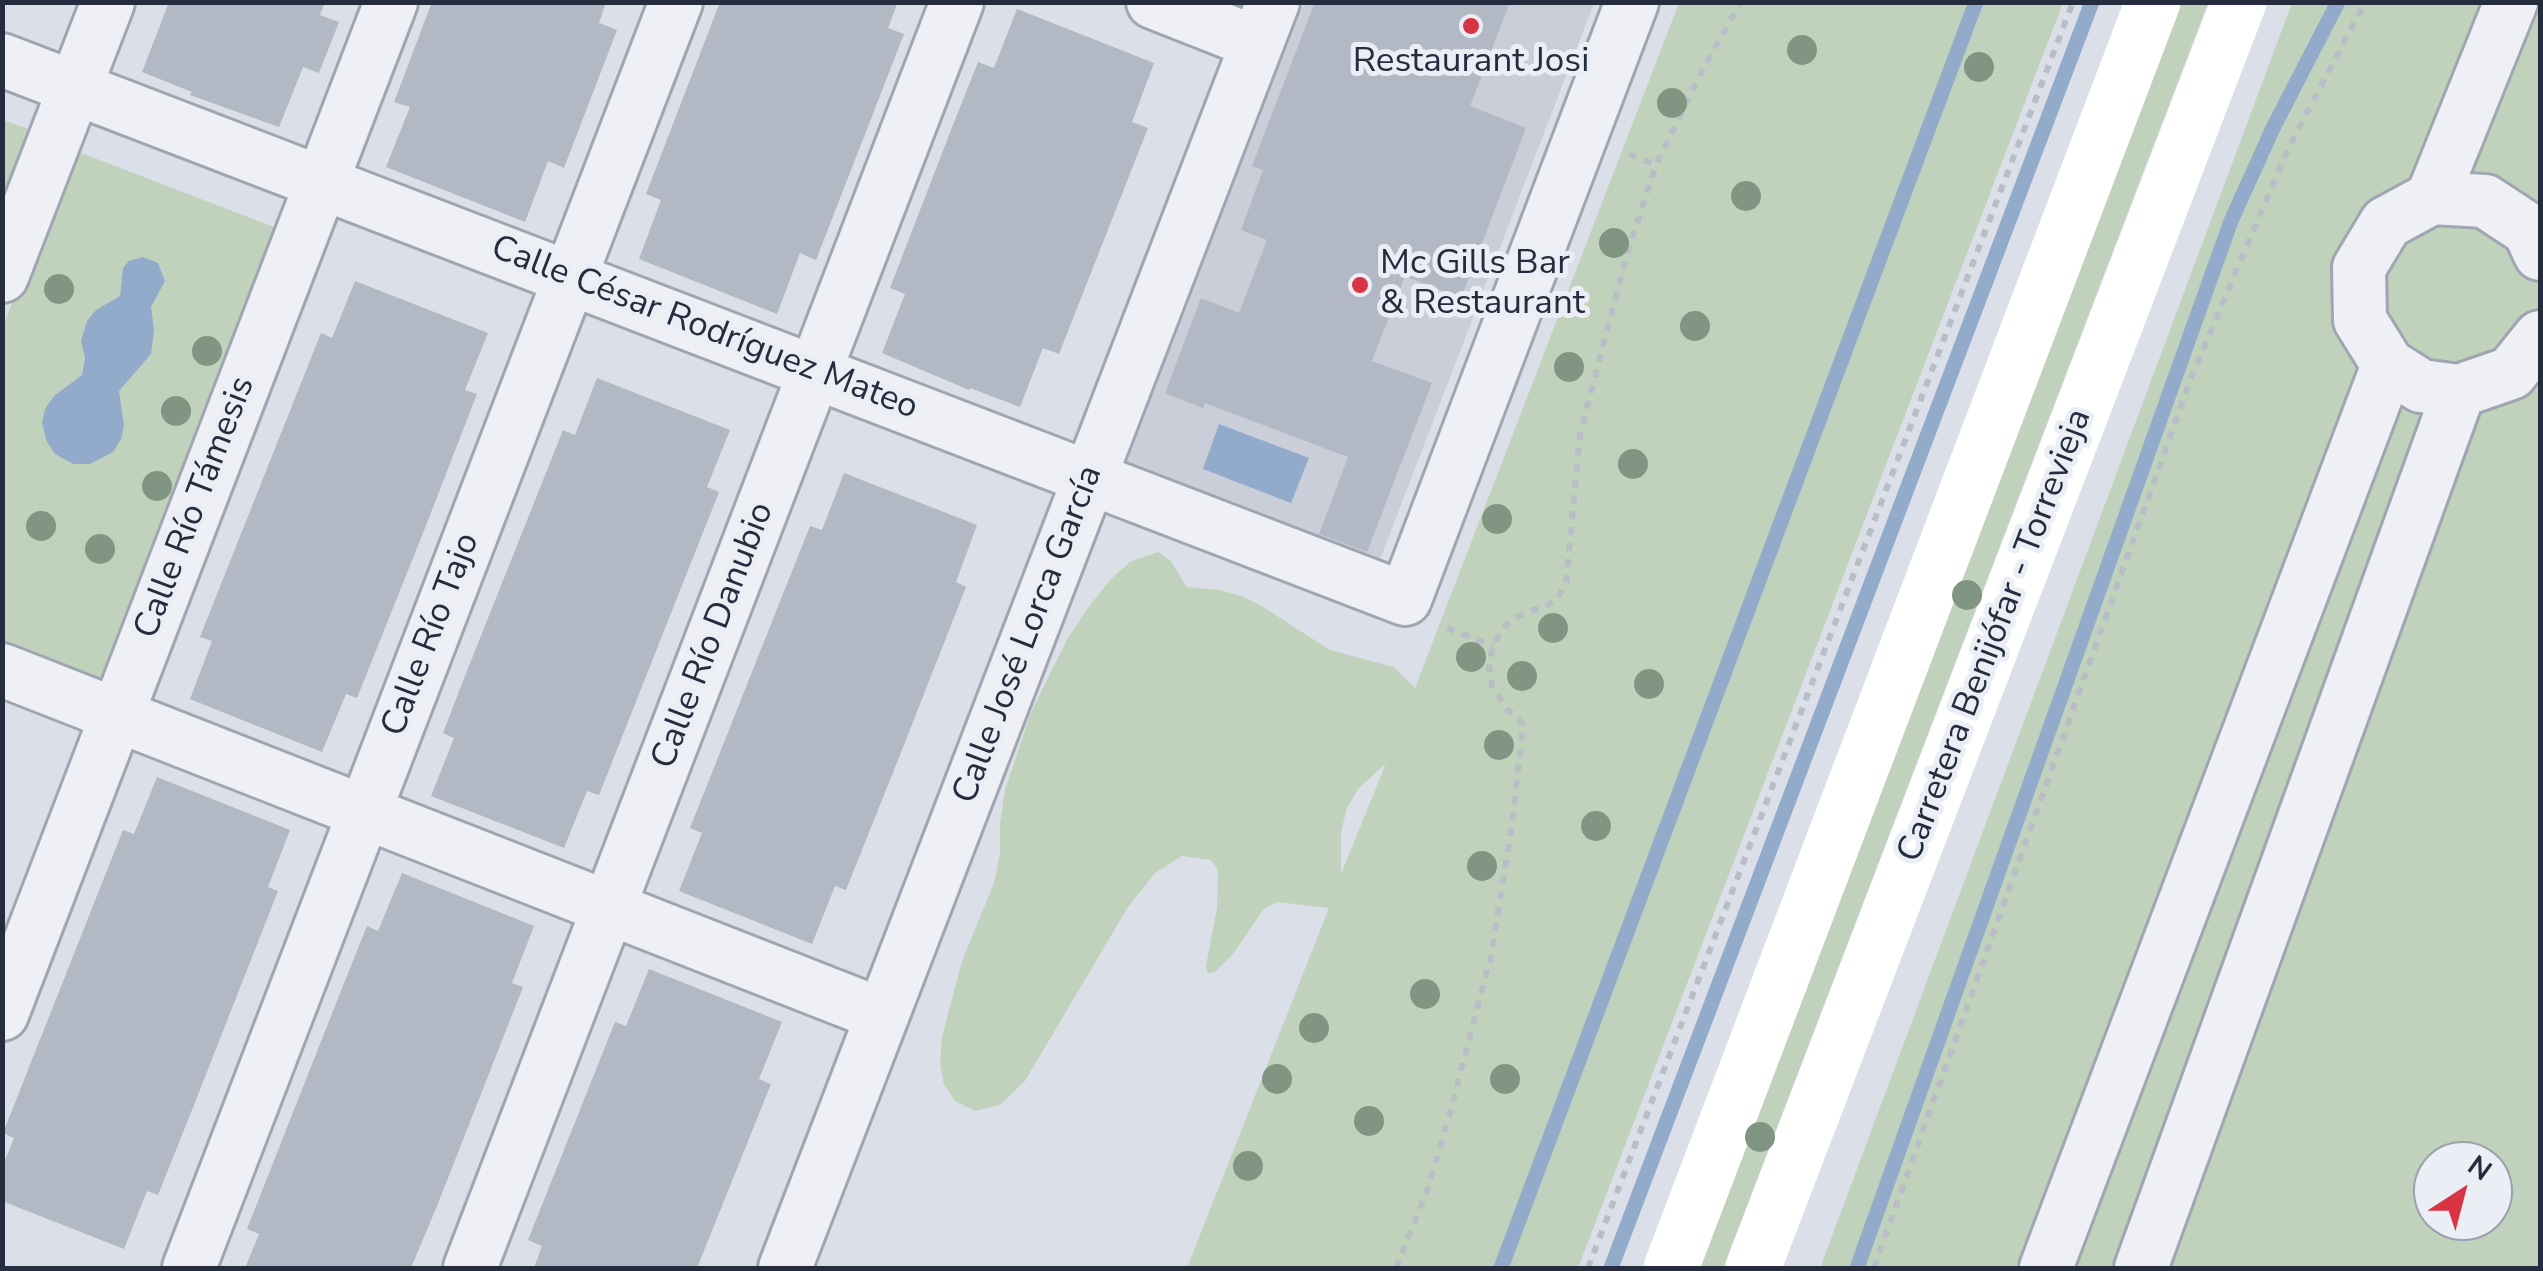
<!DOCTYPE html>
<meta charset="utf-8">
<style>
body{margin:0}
#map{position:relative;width:2543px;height:1271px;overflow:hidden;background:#dbdfe7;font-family:"Nunito Sans",sans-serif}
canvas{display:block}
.frame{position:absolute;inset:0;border:5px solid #242c3e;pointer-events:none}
.north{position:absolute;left:2413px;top:1141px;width:100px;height:100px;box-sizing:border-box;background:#ebeef5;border:2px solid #9ba0ac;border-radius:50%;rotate:36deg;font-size:28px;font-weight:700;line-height:40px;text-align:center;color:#242c3e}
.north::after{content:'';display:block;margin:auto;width:35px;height:45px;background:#d83444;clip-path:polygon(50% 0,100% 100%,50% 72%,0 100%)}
</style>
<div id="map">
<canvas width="2543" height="1271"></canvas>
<div class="frame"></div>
<div class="north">N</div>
</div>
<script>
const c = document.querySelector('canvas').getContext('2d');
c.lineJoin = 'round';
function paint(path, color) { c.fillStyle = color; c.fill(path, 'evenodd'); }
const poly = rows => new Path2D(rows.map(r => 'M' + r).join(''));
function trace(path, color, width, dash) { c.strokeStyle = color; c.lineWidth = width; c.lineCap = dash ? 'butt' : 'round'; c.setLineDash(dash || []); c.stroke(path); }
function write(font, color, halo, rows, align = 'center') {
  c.font = font + ' "Nunito Sans",sans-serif'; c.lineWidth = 10; c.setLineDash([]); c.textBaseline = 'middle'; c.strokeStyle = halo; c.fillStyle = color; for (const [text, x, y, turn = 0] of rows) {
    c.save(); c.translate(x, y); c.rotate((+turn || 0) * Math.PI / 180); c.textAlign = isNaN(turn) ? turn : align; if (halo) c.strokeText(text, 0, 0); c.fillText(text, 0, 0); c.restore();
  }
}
paint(poly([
 [1304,3,1594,3,1379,562,1126,464]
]), '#c9ced9');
paint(poly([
 [1679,3,2063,3,1578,1268,1187,1268,1329,908,1277,902,1264,909,1232,955,1216,971,1208,974,1206,966,1217,908,1218,870,1211,860,1182,856,1155,873,1128,907,1025,1081,1000,1105,975,1111,955,1101,944,1085,940,1063,942,1037,962,961,994,883,1000,853,1000,824,1005,790,1031,712,1069,636,1091,604,1111,579,1130,562,1158,552,1170,560,1187,587,1220,590,1241,596,1260,605,1330,650,1394,667,1415,688],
 [1384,765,1385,766,1341,874,1341,832,1347,808,1358,789],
 [2180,3,2208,3,1723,1268,1696,1268,1965,554],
 [2292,3,2540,3,2540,1268,1820,1268],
 [2433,1161,2493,1161,2493,1221,2433,1221],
 [3,120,31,130,3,205],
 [71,149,279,229,103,686,3,646,2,329]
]), '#c0d2bc');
paint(poly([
 [143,257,158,263,165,281,151,307,154,330,151,354,119,391,124,426,121,439,113,452,90,464,73,464,55,454,47,442,42,423,45,409,54,396,82,375,85,358,81,341,87,321,96,310,120,296,123,268,129,261],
 [1219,424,1309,458,1291,503,1203,469]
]), '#93abcb');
trace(poly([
 [1501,1268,1976,2],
 [1611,1268,2092,2],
 [1857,1268,2231,221,2273,128,2338,2]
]), '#93abcb', 15);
paint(poly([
 [169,2,325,2,320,15,339,22,319,73,303,67,279,127,190,95,192,92,142,72],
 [432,2,606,2,599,23,617,30,564,168,548,161,525,222,386,167,410,107,394,102],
 [720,2,898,2,888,28,904,34,816,260,800,253,777,314,639,259,661,200,646,194],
 [1315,2,1510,2,1470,106,1526,128,1461,298,1405,276,1372,361,1432,383,1367,552,1319,534,1348,457,1205,403,1203,408,1165,393,1201,298,1239,313,1267,240,1241,230,1263,170,1252,166],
 [1017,9,1154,63,1132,122,1148,128,1059,354,1043,348,1020,407,970,388,969,390,882,353,905,294,890,288,951,130,978,62,994,68],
 [355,281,488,333,465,390,477,394,425,528,357,698,346,694,322,752,190,699,212,641,200,637,219,589,321,333,332,338],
 [597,378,730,430,707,487,719,492,599,795,587,791,564,848,431,796,454,738,443,733,461,686,563,430,575,435],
 [844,473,977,525,956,582,966,587,900,755,846,890,835,886,812,944,679,891,702,833,690,828,810,526,822,530],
 [157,777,290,830,268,887,278,891,192,1110,158,1195,147,1191,124,1249,2,1201,2,1168,14,1138,3,1133,123,830,134,834],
 [402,873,534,926,512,983,523,987,437,1206,411,1268,245,1268,259,1234,247,1229,333,1011,367,926,378,931],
 [649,969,782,1022,759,1079,771,1084,697,1268,534,1268,542,1246,528,1240,615,1022,626,1026]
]), '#b2b8c4');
const minor = poly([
 [1153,2,1257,43],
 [2,60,1405,599,1632,2],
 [2432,198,2511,2],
 [2540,254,2529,230,2485,201,2432,198,2386,223,2359,268,2360,320,2388,365,2421,386,2459,391,2511,373,2540,337],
 [2,276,108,2],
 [2,670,882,1015],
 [2,1014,391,2],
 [189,1268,676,2],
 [470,1268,957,2],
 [785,1268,1273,2],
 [2046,1268,2388,365],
 [2141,1268,2459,391]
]);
trace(minor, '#a0a6b1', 58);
trace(poly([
 [1629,154,1656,165],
 [1447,628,1493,646],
 [1396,1268,1428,1188,1449,1116,1491,956,1512,825,1523,724,1508,710,1492,686,1489,666,1493,646,1504,627,1519,616,1556,601,1566,583,1580,434,1627,254,1656,165,1703,69,1741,2],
 [1588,1268,2073,2],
 [1874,1268,2191,378,2287,151,2365,2]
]), '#b9bdc5', 6, [8, 8]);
trace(minor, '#eef0f5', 52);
trace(poly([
 [1671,1268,2153,2],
 [1753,1268,2239,2]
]), '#fff', 55);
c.fillStyle = '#809682';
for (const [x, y] of [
 [1802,50],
 [1979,67],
 [1672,103],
 [1746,196],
 [1614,243],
 [59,289],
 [1695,326],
 [207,351],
 [1569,367],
 [176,411],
 [1633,464],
 [157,486],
 [1497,519],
 [41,526],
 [100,549],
 [1967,595],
 [1553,628],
 [1471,657],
 [1522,676],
 [1649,684],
 [1499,745],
 [1596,826],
 [1482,866],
 [1425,994],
 [1314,1028],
 [1277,1079],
 [1505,1079],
 [1369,1121],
 [1760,1137],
 [1248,1166]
]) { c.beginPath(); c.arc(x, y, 15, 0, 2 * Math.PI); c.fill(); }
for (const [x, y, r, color] of [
 [1471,26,10,"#d83444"],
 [1360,285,10,"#d83444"]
]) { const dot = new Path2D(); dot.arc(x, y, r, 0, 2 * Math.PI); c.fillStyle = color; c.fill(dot); trace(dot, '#ebeef5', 4); }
write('35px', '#242c3e', '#ebeef5', [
 ["Restaurant Josi",1471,63],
 ["Mc Gills Bar",1380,265,"left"],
 ["& Restaurant",1380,305,"left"]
]);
write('35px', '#242c3e', '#ebeef5', [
 ["Calle César Rodríguez Mateo",704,329,21],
 ["Calle Río Támesis",196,508,-69],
 ["Calle Río Tajo",432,635,-69],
 ["Calle José Lorca García",1029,635,-69],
 ["Calle Río Danubio",714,636,-69],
 ["Carretera Benijófar - Torrevieja",1996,636,-69]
]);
</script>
